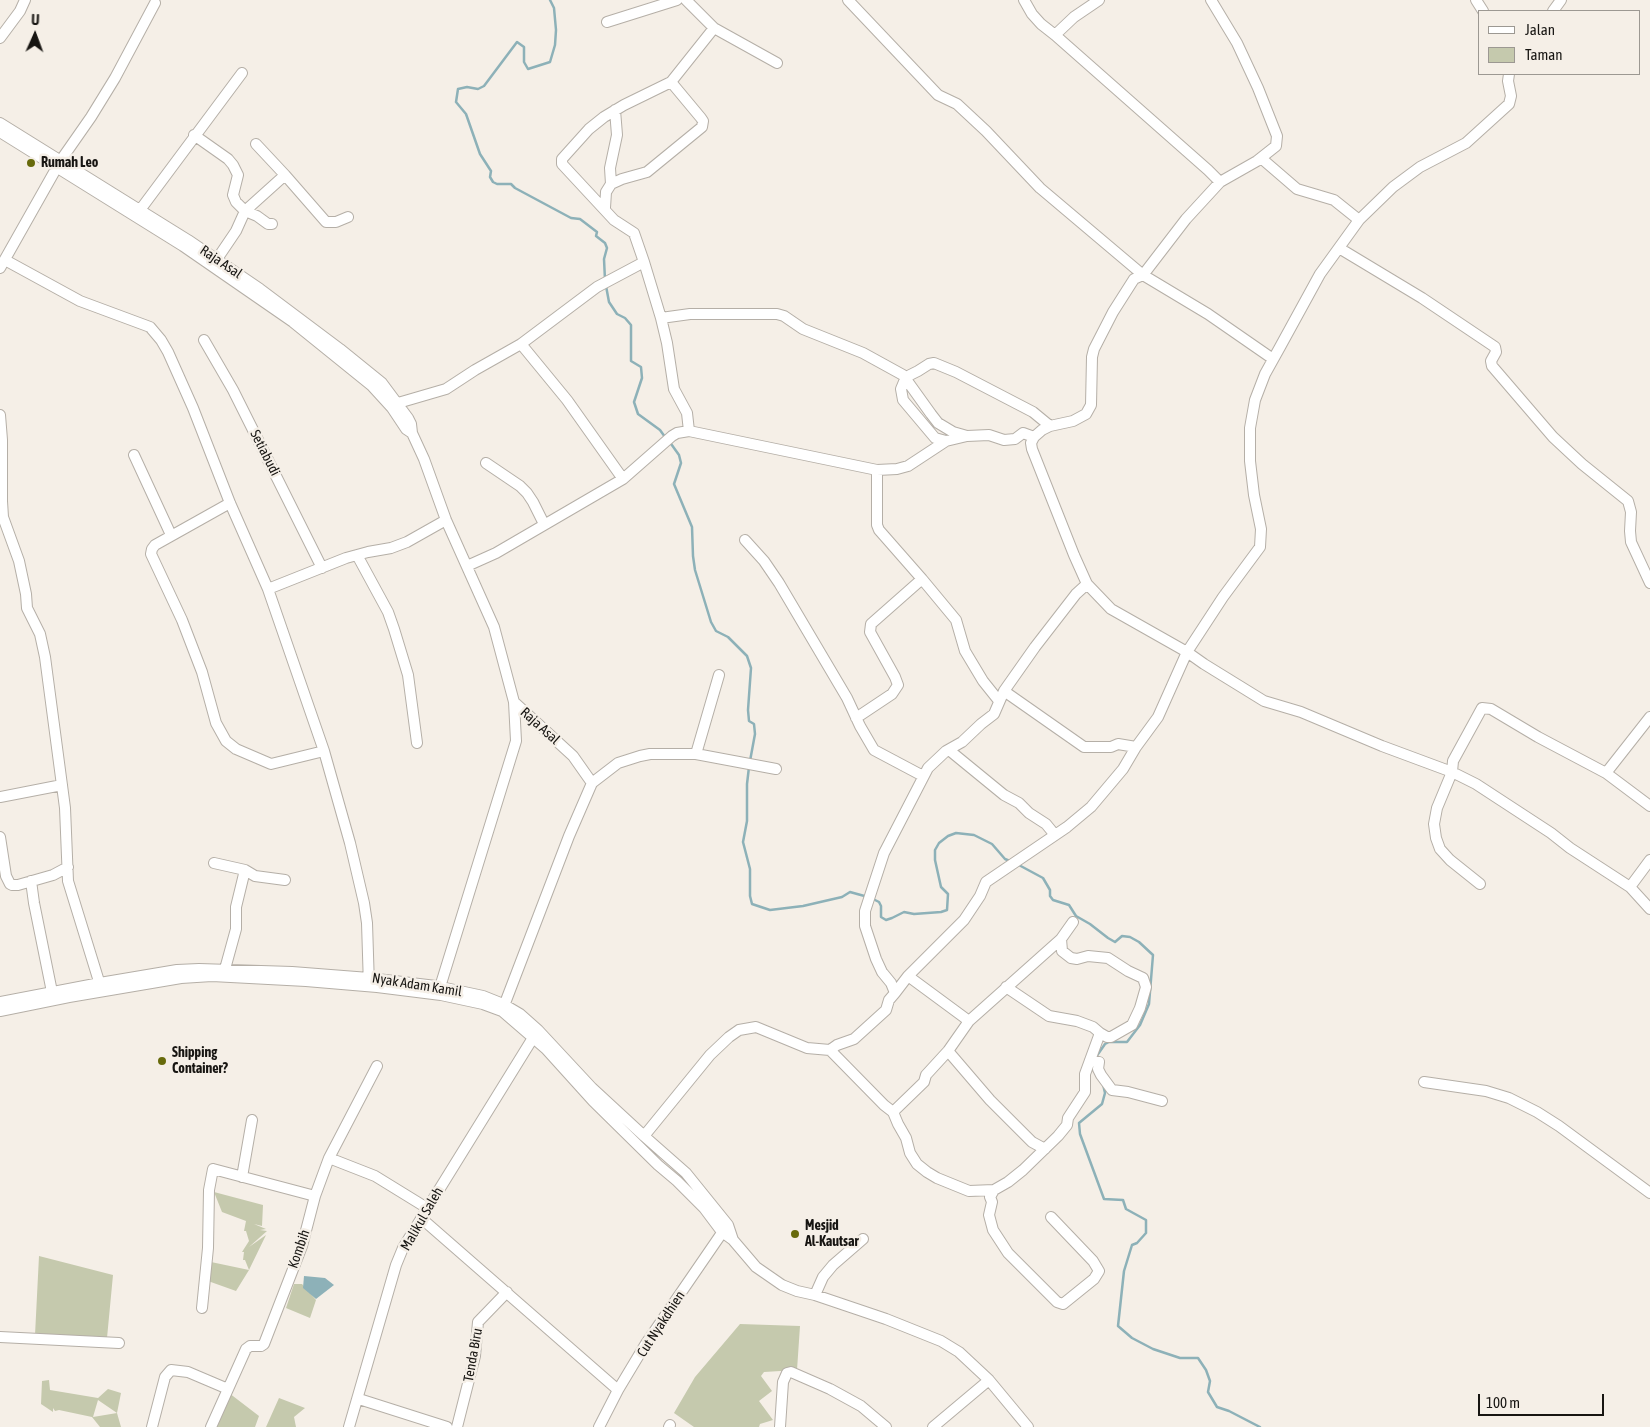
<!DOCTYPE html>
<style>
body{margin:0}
#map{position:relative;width:1650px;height:1427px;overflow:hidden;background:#f5efe7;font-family:"Asap Condensed",sans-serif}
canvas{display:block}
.legend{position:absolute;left:1478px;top:10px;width:162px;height:65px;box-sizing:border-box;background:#f5efe7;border:1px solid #9c9892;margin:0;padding:6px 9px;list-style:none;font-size:15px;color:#171512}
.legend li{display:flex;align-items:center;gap:10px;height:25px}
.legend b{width:25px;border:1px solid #9c9892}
.north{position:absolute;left:10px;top:10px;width:50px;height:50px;-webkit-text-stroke:4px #f5efe7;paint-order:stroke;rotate:2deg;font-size:14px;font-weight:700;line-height:20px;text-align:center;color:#171512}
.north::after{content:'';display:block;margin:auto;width:18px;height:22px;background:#171512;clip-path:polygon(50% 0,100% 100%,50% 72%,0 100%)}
.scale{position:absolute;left:1478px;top:1394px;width:126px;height:22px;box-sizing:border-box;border:2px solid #171512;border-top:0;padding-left:6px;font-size:15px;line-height:18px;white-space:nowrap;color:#171512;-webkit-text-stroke:4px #f5efe7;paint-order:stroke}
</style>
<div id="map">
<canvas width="1650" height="1427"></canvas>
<ul class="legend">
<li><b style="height:6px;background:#fff"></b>Jalan</li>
<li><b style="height:14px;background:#c5c9ad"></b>Taman</li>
</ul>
<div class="north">U</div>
<div class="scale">100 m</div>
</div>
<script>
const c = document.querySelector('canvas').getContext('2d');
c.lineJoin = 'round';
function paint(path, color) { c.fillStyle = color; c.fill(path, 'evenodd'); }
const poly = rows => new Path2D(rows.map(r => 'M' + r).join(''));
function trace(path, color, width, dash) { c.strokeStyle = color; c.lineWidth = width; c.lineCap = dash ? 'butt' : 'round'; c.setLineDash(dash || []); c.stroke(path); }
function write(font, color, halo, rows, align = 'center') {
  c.font = font + ' "Asap Condensed",sans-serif'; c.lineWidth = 5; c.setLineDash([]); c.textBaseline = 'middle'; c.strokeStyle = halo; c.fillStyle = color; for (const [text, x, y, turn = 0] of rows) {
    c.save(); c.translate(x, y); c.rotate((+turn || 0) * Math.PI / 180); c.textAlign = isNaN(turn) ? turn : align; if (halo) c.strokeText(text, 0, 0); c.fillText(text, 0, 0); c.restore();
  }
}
paint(poly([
 [214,1192,263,1205,262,1226,254,1224,266,1229,260,1230,267,1231,249,1247,266,1235,249,1270,236,1291,208,1281,211,1262,249,1270,245,1260,243,1260,244,1252,242,1252,249,1241,246,1231,244,1231,246,1221,222,1212],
 [39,1256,113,1275,107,1338,35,1335],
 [294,1284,302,1284,316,1300,310,1318,286,1308],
 [740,1324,800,1326,797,1370,764,1372,761,1376,772,1391,759,1401,773,1420,760,1424,759,1427,694,1427,674,1413,695,1377],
 [49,1380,50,1390,98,1398,108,1389,121,1393,117,1413,121,1427,100,1427,92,1417,59,1410,55,1411,53,1408,53,1412,41,1404,42,1381],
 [98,1400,117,1413,93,1417],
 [229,1393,259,1416,255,1427,216,1427],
 [279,1398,305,1408,294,1417,296,1427,266,1427]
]), '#c5c9ad');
paint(poly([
 [304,1276,325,1278,334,1285,316,1299,303,1288]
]), '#8db1b8');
trace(poly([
 [550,0,554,8,556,30,555,45,550,62,528,69,524,62,524,47,517,42,484,86,478,89,467,87,458,89,456,102,466,114,480,154,491,171,490,177,493,182,497,184,511,184,515,188,571,218,580,219,597,232,596,236,605,243,607,248,604,259,605,280],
 [606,286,609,302,617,314,625,318,631,325,631,361,641,367,642,378,634,402,638,414,660,430,665,437],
 [669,441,679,455,681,463,674,484,692,527,693,556,695,570,711,622,716,631,728,637,747,656,751,668,748,710,749,721,754,724,755,734,750,761],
 [749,767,747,784,747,821,743,842,750,869,750,896,752,904,770,910,803,906,842,897,850,892,868,897],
 [1017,864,1043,878,1050,890,1050,896,1053,900,1069,905,1076,916,1090,924,1108,938,1115,942,1122,936,1130,937,1139,942,1153,955,1149,1004,1140,1025,1127,1042,1109,1042,1105,1044,1096,1057],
 [873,899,879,902,881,906,881,917,886,920,892,918,904,912,914,914,941,912,947,910,948,894,941,887,935,860,935,850,939,843,948,836,956,833,974,835,992,844,1005,859,1010,861],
 [1103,1084,1105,1093,1102,1104,1079,1123,1080,1134,1104,1199,1123,1200,1126,1209,1146,1220,1146,1233,1137,1243,1132,1245,1124,1271,1118,1326,1132,1338,1153,1349,1180,1358,1198,1358,1206,1370,1210,1381,1208,1392,1217,1407,1229,1411,1260,1427]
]), '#8db1b8', 2.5);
const minor = poly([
 [686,0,714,28],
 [848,0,938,95,957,104,986,131,1040,188,1143,275,1208,314,1273,359],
 [1024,0,1032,14,1041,24,1055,35],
 [1099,0,1074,17,1055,35,1208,170,1220,182],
 [1476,0,1483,11],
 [1553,11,1561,0],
 [607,22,677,0],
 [0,38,20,11,25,0],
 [1509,74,1508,81,1511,96,1509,104,1466,143,1420,167,1393,187,1359,220,1320,274,1280,347,1265,374,1255,400,1250,428,1250,461,1254,495,1261,529,1260,547,1223,597,1187,652,1204,664,1264,701,1301,712,1382,746,1452,772,1476,784,1551,833,1570,848,1630,887,1650,909],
 [0,123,188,240,260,289,340,349,382,383,408,418,411,424,412,433,424,459,446,520,494,627,514,702,573,756,592,783,569,836,502,1011],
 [0,132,183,246,293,322,371,385,392,408,406,429,412,433],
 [194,135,228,159,233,165,238,175,233,195,236,202,245,211,257,216,268,224,272,224],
 [256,144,285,175],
 [1261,158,1297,189,1334,200,1359,220],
 [611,184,610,168,617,135,615,110],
 [605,208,606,192,611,184,622,179,647,172,702,127,703,121,701,118,671,82],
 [140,210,242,73],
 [1339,248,1422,298,1495,347,1496,352,1491,361,1492,366,1553,437,1582,464,1628,501,1631,512,1630,531,1631,542,1650,583],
 [5,260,80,301,150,327,161,340,168,352,193,408,230,503,268,589,324,751,350,843,364,903,367,923,369,986],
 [644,262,634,233,614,220,562,164,562,159,589,129,604,117,624,105,671,82,714,28,777,63],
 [213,265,236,231,245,211,285,175,326,222,336,222,348,217],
 [0,268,61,160,91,117,115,78,155,3],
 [661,318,690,314,777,314,784,316,803,329,863,353,903,375,931,414,938,423,953,432,967,436,989,435,1004,440,1015,439,1023,433,1034,437],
 [204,340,233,390,322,568],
 [521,344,567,400,623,479],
 [398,403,446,389,475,370,521,344,597,287,644,262,661,318,667,343,674,389,687,413,689,431,677,433,672,436,623,479,496,553,467,566],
 [0,415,2,440,2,501,3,517,19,561,26,594,27,608,40,634,45,657,65,808,68,881,101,988],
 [689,431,877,470,897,469,908,466,946,441],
 [967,436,946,441,935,438,903,400,901,389,906,377,918,371,929,364,934,363,956,372,1033,412,1050,426],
 [134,455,171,535],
 [486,463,520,486,527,493,533,502,544,524],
 [877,470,877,525,879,530,922,579,956,620,965,651,983,681,999,701],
 [230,503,155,545,152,549,151,554,182,620,202,672,216,723,226,741,236,749,271,764,324,751],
 [745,540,764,561,779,583,847,698,860,726,874,750,923,776],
 [357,555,388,612,394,629,408,675,417,743],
 [268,589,346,558,368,552,391,548,407,542,446,520],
 [1004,691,1084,747,1111,747,1118,744,1136,747],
 [856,718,892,694,898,685,895,677,870,632,871,624,922,579],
 [949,750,1004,795,1019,803,1029,813,1046,824,1055,835],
 [696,754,719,675],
 [1606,773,1650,717],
 [592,783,618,763,640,756,650,754,696,754,776,769],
 [0,797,62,785],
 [0,837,6,876,10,884,12,885,18,885,53,875,68,867],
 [214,863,245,870,255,876,285,880],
 [31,881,34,903,52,992],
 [1480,884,1450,860,1440,849,1436,838,1434,824,1437,808,1452,772,1453,761,1482,708,1491,709,1538,737,1606,773,1650,806],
 [1630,887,1650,860],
 [1061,939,1062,951,1071,958,1077,959,1088,956,1108,958,1128,971,1143,978,1146,987,1140,1008,1132,1025,1111,1037,1107,1037,1100,1033],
 [225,969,236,929,236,907,245,870],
 [908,976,969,1021],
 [440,987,516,741,514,702],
 [895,993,908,976,964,920,980,896,986,882,1067,827,1091,807,1123,769,1136,747,1158,717,1187,652,1111,609,1087,584],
 [0,1002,100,983,177,970,199,969,292,972,369,978,436,986,483,996,503,1004,520,1014,538,1030,592,1088,644,1136,686,1173,728,1225,733,1240],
 [0,1011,69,997,181,978,212,976,306,981,377,987,441,995,483,1004,502,1011,546,1049,593,1101,658,1165,677,1181,704,1208,722,1232,733,1240,756,1267,782,1285,797,1291,815,1295,886,1319,941,1341,959,1352,989,1380,1028,1427],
 [830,1050,884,1105,893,1112,898,1124,906,1138,910,1153,917,1164,927,1172,937,1178,969,1191,994,1190,1008,1182,1023,1170,1058,1136,1067,1125,1068,1118,1085,1092,1085,1074,1100,1033,1093,1027,1077,1021,1049,1016,1006,987],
 [948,1051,990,1100,1032,1142,1045,1149],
 [1090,1060,1099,1062,1098,1069,1101,1075,1112,1090,1128,1092,1162,1101],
 [1424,1082,1486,1091,1509,1098,1537,1112,1559,1126,1650,1193],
 [893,1112,924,1082,926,1075,948,1051,969,1021,1061,939,1073,922],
 [644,1136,710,1055,729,1037,739,1030,756,1027,807,1048,830,1050,837,1045,854,1039,886,1010,889,1000,895,993,891,983,882,972,876,959,865,926,865,911,884,853,928,768,946,751,962,742,981,724,994,714,1004,691,1035,647,1076,594,1087,584,1074,555,1032,449,1031,443,1034,437,1042,430,1050,426,1073,421,1086,414,1091,405,1092,357,1094,349,1113,312,1134,279,1143,275,1186,219,1220,182,1257,161,1276,146,1277,136,1258,88,1237,43,1211,0],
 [329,1158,377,1066],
 [242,1177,252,1120],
 [994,1190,990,1197,992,1202,989,1215,993,1230,1008,1253,1057,1302,1063,1304,1094,1279,1099,1271,1093,1261,1051,1217],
 [421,1218,618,1390],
 [815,1295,823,1277,833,1265,863,1239],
 [202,1308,208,1248,209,1190,213,1169,315,1196],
 [0,1337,119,1343],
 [359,1399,447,1427],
 [152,1427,165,1377,171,1370,188,1372,228,1389],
 [211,1427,246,1349,250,1346,261,1346,264,1344,302,1246,315,1196,329,1158,375,1176,427,1208],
 [349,1427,396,1265,403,1248,536,1033],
 [457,1427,475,1356,478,1322,507,1292],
 [599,1427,618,1390,645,1345,726,1227],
 [669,1427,670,1425],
 [780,1427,783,1382,787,1373,791,1372,830,1389,861,1406,886,1427],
 [933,1427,989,1380]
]);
trace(minor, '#b5afa7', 12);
trace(minor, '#fff', 10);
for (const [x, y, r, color] of [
 [31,163,5,"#676a0b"],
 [162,1061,5,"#676a0b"],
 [795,1234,5,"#676a0b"]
]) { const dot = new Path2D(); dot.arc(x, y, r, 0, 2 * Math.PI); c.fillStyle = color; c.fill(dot); trace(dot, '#f5efe7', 2); }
write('bold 14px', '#171512', '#f5efe7', [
 ["Rumah Leo",41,163],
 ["Shipping",172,1053],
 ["Container?",172,1069],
 ["Mesjid",805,1226],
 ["Al-Kautsar",805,1242]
], 'left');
write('14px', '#171512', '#f5efe7', [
 ["Raja Asal",221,262,34],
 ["Setiabudi",265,453,63],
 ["Raja Asal",540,726,42],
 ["Nyak Adam Kamil",417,985,9],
 ["Malikul Saleh",422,1219,-60],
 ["Kombih",299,1249,-71],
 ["Cut Nyakdhien",661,1324,-57],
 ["Tenda Biru",473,1355,-80]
]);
</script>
